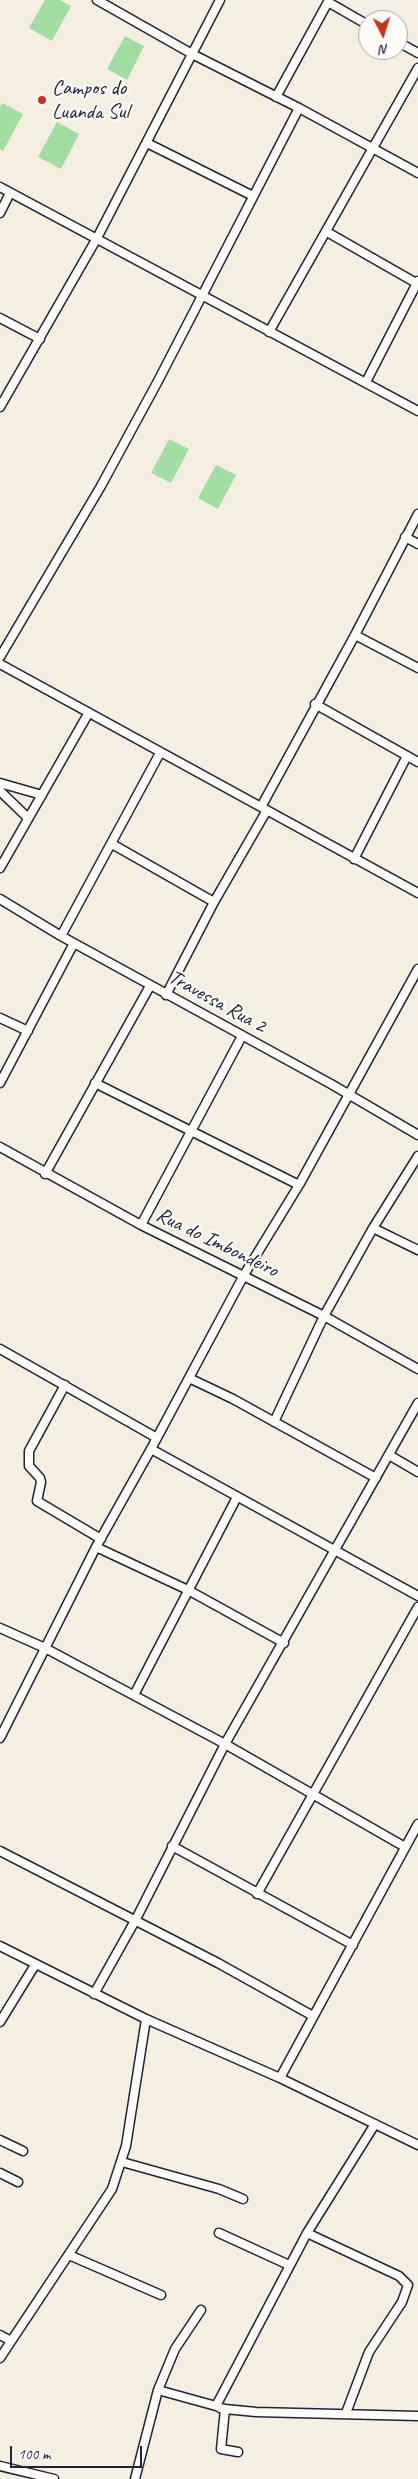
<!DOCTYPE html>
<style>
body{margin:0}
#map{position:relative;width:418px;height:2479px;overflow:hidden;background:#f5efe1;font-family:Caveat,sans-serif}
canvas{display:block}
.north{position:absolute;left:358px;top:10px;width:50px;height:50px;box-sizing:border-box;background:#fdfcf7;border:1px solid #a5a5ac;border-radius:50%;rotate:175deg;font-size:14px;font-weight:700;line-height:20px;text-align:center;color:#22223b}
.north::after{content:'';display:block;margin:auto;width:18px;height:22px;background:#c8321e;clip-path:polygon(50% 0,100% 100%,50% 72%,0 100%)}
.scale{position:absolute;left:10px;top:2446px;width:132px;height:22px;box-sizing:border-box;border:2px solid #22223b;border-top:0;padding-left:6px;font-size:15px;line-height:18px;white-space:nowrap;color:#22223b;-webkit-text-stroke:4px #fdfcf7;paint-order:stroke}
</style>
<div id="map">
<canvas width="418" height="2479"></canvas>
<div class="north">N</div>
<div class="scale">100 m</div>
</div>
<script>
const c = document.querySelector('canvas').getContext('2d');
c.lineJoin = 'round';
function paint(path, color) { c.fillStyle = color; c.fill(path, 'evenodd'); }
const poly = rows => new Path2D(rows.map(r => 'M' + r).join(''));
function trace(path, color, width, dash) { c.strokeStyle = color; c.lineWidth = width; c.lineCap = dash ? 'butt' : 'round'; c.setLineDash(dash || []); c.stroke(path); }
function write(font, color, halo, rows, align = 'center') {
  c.font = font + ' Caveat,sans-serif'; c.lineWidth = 4.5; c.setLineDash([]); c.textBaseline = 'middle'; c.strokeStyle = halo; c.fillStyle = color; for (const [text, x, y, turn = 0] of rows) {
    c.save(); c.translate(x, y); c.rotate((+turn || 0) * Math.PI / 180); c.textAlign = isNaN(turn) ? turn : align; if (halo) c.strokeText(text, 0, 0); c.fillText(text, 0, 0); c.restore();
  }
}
paint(poly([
 [45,0,60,0,71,6,52,41,29,28],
 [125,36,144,46,127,80,107,69],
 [2,103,23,114,3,151,0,149,0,107],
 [57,122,79,134,61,169,38,157],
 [169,439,189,449,171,483,151,473],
 [216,465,236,475,218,509,198,498]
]), '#a2dea4');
const street = poly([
 [97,0,194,55,299,108,418,173],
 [328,2,368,25],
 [398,42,418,53],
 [276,97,329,0],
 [147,143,253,196],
 [0,187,418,411],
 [0,213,10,193],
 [327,232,418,284],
 [0,318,40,339],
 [269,332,418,68],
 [366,382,418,281],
 [0,407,97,238,220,0],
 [405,537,418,544],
 [355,635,418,668],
 [0,657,101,486,158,381,299,108],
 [0,664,418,893],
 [315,704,418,762],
 [0,783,42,795],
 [0,791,28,818],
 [261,807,355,635,418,514],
 [112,844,214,902],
 [354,859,407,756],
 [0,868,88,714],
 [0,899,61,936,331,1084,418,1135],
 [61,936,160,753],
 [166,995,214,902,267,810],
 [0,1018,28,1031],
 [0,1083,74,943],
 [95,1083,299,1185],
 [0,1147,141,1225,324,1316,418,1369],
 [45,1174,150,986],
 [141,1225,242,1036],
 [373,1228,418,1156],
 [0,1349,157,1438],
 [189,1378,233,1399,376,1478],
 [65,1385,29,1451,29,1466,40,1478,41,1482,37,1501,101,1539],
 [274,1422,324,1316,373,1228,418,1250],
 [151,1449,418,1596],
 [389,1455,418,1472],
 [96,1547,188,1590,284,1643],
 [0,1628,45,1648,225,1744,405,1847],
 [134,1695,237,1497],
 [0,1738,96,1547,151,1449,244,1275,299,1185,418,969],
 [172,1846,353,1945],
 [0,1851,218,1963,313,2016],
 [257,1894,418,1607],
 [0,1946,146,2019,280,2078,418,2145],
 [94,1994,136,1919,225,1744,418,1403],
 [0,2022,35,1965],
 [280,2078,418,1824],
 [0,2140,23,2151],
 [122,2162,219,2189,243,2199],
 [0,2173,18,2182],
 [219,2233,289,2265],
 [307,2233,399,2276,408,2285,402,2302,369,2352,346,2413],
 [69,2255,161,2295],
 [0,2335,11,2341],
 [0,2358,112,2189,126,2146,146,2019],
 [158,2390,175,2349,201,2310],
 [220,2408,225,2409,221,2449,238,2452],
 [225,2409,256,2412,418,2416],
 [0,2466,54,2479],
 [135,2479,158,2390,216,2406,307,2233,375,2124]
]);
trace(street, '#22223b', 11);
trace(street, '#fdfcf7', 8);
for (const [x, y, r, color] of [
 [42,100,5,"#c8321e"]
]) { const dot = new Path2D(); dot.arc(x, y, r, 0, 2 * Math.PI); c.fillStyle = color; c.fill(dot); trace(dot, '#fdfcf7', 2); }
write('21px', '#22223b', '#fdfcf7', [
 ["Campos do",52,88],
 ["Luanda Sul",52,112]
], 'left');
write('21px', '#22223b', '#fdfcf7', [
 ["Travessa Rua 2",217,1002,29],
 ["Rua do Imbondeiro",217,1243,26]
]);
</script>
